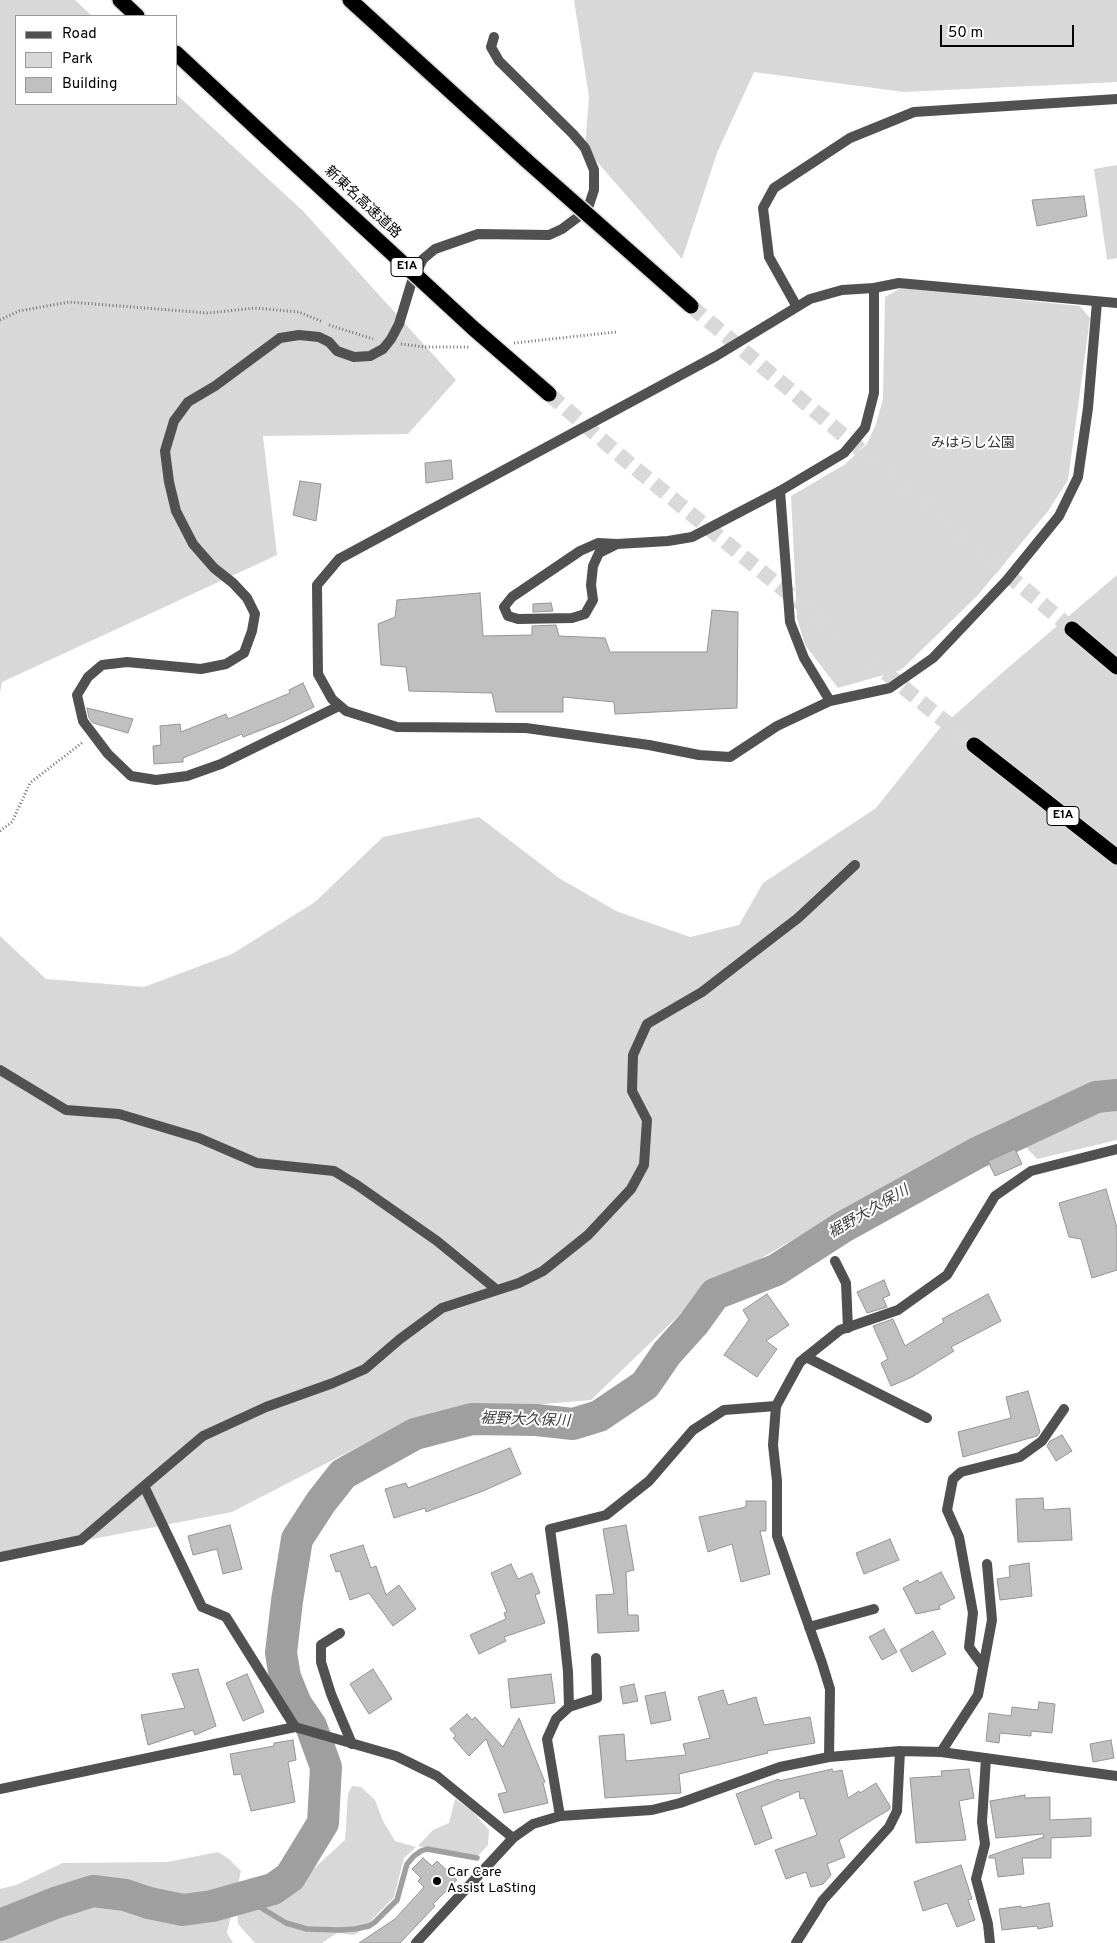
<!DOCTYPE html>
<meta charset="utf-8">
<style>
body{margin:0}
#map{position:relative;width:1117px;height:1943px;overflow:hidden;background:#fff;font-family:Overpass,sans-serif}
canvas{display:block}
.legend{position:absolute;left:15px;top:15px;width:162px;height:90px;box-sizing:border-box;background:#fff;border:1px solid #999;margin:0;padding:6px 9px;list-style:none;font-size:15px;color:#000}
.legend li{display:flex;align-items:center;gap:10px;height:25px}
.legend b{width:25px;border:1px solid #999}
.scale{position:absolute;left:940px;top:25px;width:134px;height:22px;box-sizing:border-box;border:2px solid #000;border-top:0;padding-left:6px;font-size:15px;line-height:18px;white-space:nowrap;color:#000;-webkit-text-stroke:4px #fff;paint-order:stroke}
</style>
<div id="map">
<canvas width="1117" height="1943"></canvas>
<ul class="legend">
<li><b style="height:6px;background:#515151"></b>Road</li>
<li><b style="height:14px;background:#d8d8d8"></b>Park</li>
<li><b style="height:14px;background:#c0c0c0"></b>Building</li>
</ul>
<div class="scale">50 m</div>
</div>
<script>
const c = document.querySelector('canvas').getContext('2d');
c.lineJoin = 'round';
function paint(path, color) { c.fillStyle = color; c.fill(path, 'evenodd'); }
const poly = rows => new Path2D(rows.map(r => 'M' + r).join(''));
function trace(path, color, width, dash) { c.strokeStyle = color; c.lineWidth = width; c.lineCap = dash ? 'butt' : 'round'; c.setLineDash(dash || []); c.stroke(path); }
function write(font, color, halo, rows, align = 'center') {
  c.font = font + ' Overpass,"Noto Sans JP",sans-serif'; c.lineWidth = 4; c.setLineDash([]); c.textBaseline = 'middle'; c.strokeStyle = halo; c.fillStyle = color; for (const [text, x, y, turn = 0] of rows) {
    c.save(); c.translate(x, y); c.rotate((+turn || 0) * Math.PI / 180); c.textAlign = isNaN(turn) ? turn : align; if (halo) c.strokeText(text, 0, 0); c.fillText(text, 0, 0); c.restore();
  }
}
paint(poly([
 [0,0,75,0,92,16,16,16,16,104,176,104,176,94,303,211,456,380,408,434,263,436,277,555,2,682,0,693],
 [574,0,1117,0,1117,82,904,92,754,72,717,153,682,259,585,148,589,97],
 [1117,165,1117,258,1107,260,1094,169],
 [901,288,1080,306,1090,318,1068,480,1048,511,977,596,901,670,838,688,805,645,797,618,791,496,844,465,867,444,876,424,883,399,885,297],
 [1117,575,1117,1140,1037,1159,1011,1131,864,1199,704,1291,591,1400,449,1412,383,1434,232,1512,0,1557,0,936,46,979,144,987,232,954,315,902,383,837,479,817,559,878,616,911,690,937,739,925,763,883,876,808,939,729,1003,672],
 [352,1786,361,1787,375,1800,383,1821,395,1841,416,1847,404,1858,394,1897,363,1929,354,1935,337,1933,322,1943,255,1943,238,1924,237,1907,258,1906,283,1897,300,1888,309,1873,345,1840,348,1794],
 [455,1799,472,1811,489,1830,488,1845,477,1857,418,1846,433,1830,449,1823],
 [218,1852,229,1859,241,1871,227,1933,233,1943,0,1943,0,1889,16,1885,63,1863,167,1862]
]), '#d8d8d8');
trace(poly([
 [248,1896,263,1909,286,1923,307,1929,339,1930,355,1929,369,1926,375,1922,397,1900,407,1864,414,1856,421,1851,427,1849,477,1858]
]), '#9f9f9f', 5.5);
trace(poly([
 [0,1925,55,1903,93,1891,125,1895,149,1903,183,1910,212,1906,273,1889,290,1877,323,1823,326,1767,311,1726,296,1704,285,1677,281,1653,287,1601,297,1539,321,1502,343,1474,415,1434,472,1419,536,1420,573,1424,599,1416,645,1385,667,1353,694,1323,715,1294,776,1270,843,1227,977,1153,1096,1097,1117,1095]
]), '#9f9f9f', 32);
const building = poly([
 [1084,196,1087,216,1037,226,1032,200,1084,196],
 [451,460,453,479,426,483,425,463,451,460],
 [300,481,321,484,316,521,293,515,300,481],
 [480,593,483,636,532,635,532,626,556,625,559,636,605,638,610,652,707,652,712,610,738,612,737,708,615,714,614,702,563,697,563,712,496,712,492,693,409,691,406,667,381,665,378,624,395,617,397,600,480,593],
 [551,603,553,611,533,612,533,604,551,603],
 [303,683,314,707,284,721,243,737,242,734,183,758,183,762,154,764,153,746,161,745,160,726,180,724,181,732,226,714,228,719,290,693,289,690,303,683],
 [87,708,133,719,128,733,93,723,89,718,87,708],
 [1015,1149,1022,1164,995,1176,988,1161,1015,1149],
 [1106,1189,1117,1228,1117,1270,1092,1278,1081,1239,1069,1237,1059,1203,1106,1189],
 [884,1280,890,1295,883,1298,887,1307,867,1313,857,1292,884,1280],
 [767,1294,789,1325,766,1341,777,1349,757,1377,724,1355,749,1320,743,1310,767,1294],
 [988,1294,1001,1321,951,1347,954,1351,912,1377,891,1386,881,1363,888,1359,873,1326,893,1319,905,1346,944,1322,942,1319,988,1294],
 [1028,1391,1040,1432,1037,1436,963,1457,958,1432,1011,1418,1006,1397,1028,1391],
 [1062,1435,1072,1451,1056,1461,1047,1446,1050,1441,1062,1435],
 [510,1448,521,1474,483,1491,426,1512,425,1508,394,1518,385,1489,406,1483,408,1488,510,1448],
 [1043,1498,1044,1510,1070,1508,1072,1540,1018,1542,1016,1499,1043,1498],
 [746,1501,766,1501,766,1531,760,1531,770,1574,741,1582,732,1544,708,1552,699,1517,746,1507,746,1501],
 [230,1525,242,1569,223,1574,217,1549,193,1555,188,1536,230,1525],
 [626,1525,634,1570,626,1572,628,1615,638,1615,639,1631,598,1633,596,1595,614,1594,603,1529,626,1525],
 [890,1539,899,1560,864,1574,856,1553,890,1539],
 [363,1545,371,1568,376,1566,386,1595,399,1585,416,1609,393,1626,369,1593,350,1600,340,1571,336,1572,330,1555,363,1545],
 [1029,1563,1032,1596,1000,1600,997,1579,1010,1577,1009,1566,1029,1563],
 [511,1564,518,1579,532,1573,540,1593,535,1595,545,1623,504,1637,506,1641,479,1654,470,1635,506,1619,504,1613,507,1612,491,1573,511,1564],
 [941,1572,955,1598,939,1606,940,1609,916,1614,903,1588,918,1580,919,1583,941,1572],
 [884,1629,897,1652,882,1660,869,1637,884,1629],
 [933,1631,946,1654,912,1672,900,1650,933,1631],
 [198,1669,216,1726,195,1735,193,1730,148,1745,141,1715,185,1708,172,1674,198,1669],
 [373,1669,392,1699,369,1714,350,1684,373,1669],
 [247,1674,264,1712,243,1721,226,1683,247,1674],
 [551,1674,555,1703,511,1708,508,1679,551,1674],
 [634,1684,638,1701,623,1704,620,1687,634,1684],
 [723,1690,728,1705,756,1697,764,1725,810,1717,815,1743,767,1751,768,1753,679,1774,681,1793,605,1798,599,1736,624,1734,626,1761,686,1755,683,1744,710,1738,698,1697,723,1690],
 [665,1692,671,1720,651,1724,645,1696,665,1692],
 [1039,1702,1055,1704,1052,1733,1031,1731,1031,1736,1000,1733,999,1743,986,1741,989,1713,1011,1716,1012,1707,1038,1710,1039,1702],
 [467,1714,472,1720,475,1717,503,1747,519,1718,545,1782,543,1783,548,1803,504,1813,498,1794,507,1792,486,1739,469,1756,453,1738,456,1736,450,1729,467,1714],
 [293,1740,296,1760,288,1762,295,1802,251,1811,241,1774,234,1775,230,1754,274,1746,274,1743,293,1740],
 [1111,1740,1114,1758,1093,1762,1090,1744,1111,1740],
 [832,1769,833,1772,842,1770,848,1798,859,1791,860,1793,876,1783,890,1806,890,1809,839,1840,845,1857,827,1864,831,1875,823,1884,811,1887,806,1872,786,1879,775,1850,817,1835,804,1798,800,1799,799,1791,761,1807,772,1838,755,1845,736,1794,779,1779,779,1781,832,1769],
 [969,1769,974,1798,959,1801,966,1840,916,1843,910,1778,942,1776,941,1771,969,1769],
 [1025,1795,1025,1798,1050,1797,1050,1820,1091,1818,1091,1836,1051,1838,1051,1858,1022,1858,1024,1874,998,1877,995,1858,989,1858,989,1856,1044,1837,1043,1834,996,1838,990,1801,1025,1795],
 [423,1858,432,1866,437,1861,457,1880,433,1904,435,1906,400,1943,359,1943,395,1919,424,1887,418,1881,421,1878,412,1869,423,1858],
 [961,1865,972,1899,968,1900,975,1920,957,1927,947,1903,923,1911,914,1882,961,1865],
 [1049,1903,1053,1926,1038,1929,1037,1926,1002,1930,999,1909,1021,1906,1021,1908,1049,1903]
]);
paint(building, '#c0c0c0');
trace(building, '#959595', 1);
trace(poly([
 [691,306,1072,629],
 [549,394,630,464,974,745]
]), '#d9d9d9', 15, [15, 8]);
const motorway = poly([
 [120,0,137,16],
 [350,0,527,161],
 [176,53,267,138],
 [1072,629,1117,667],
 [974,745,1117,857]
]);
trace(motorway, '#dbdbdb', 18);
trace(poly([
 [0,320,19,311,69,302,208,313,255,308,299,312,323,322],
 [329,325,373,339],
 [514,343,616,332],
 [401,344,425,347,470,347],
 [0,831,12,822,30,783,83,742]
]), '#737373', 3, [1, 2.5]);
trace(poly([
 [617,544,598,543,580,551,512,597,504,607,508,616,518,619,572,618,585,614,593,600,591,585,593,566,599,553,617,544,668,541,692,537,780,491,844,453,865,428,874,393,874,288],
 [0,1070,66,1110,119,1114,199,1138,257,1163,334,1171,357,1185,437,1241,497,1290],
 [835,1261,846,1283,848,1328],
 [806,1357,927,1418],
 [0,1557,81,1540,144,1486],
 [809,1627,874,1609],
 [340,1633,321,1645,321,1662,331,1694,352,1744],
 [983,1666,969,1647,973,1613,959,1537,947,1510,953,1479,961,1472,1020,1457,1042,1441,1064,1409],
 [569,1707,597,1698,596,1658],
 [295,1727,226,1617,202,1607,144,1486,203,1436,266,1407,333,1383,365,1369,400,1339,442,1308,519,1283,543,1271,588,1235,631,1189,644,1165,647,1120,632,1091,633,1055,647,1024,702,992,798,918,855,865],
 [941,1752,978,1695,992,1620,987,1564],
 [560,1816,547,1739,556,1719,569,1707,568,1672,563,1625,550,1529,606,1515,649,1481,693,1430,724,1410,776,1406]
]), '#515151', 10);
trace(poly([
 [1097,302,1088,408,1078,477,1059,516,1007,580,933,658,890,688,830,701,777,726,730,757,699,755,649,745,526,728,397,727,346,711,332,699,318,674,317,585,339,559,716,356,810,299,842,290,874,288,899,283,1117,303],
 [797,307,769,257,763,208,774,188,850,138,914,112,1117,99],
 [780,491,790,622,804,658,830,701],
 [339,706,221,764,187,776,156,780,131,776,108,754,83,721,77,695,88,677,102,665,127,662,201,669,226,664,244,653,252,631,255,614,247,598,233,583,214,568,193,544,176,511,169,482,165,451,174,421,188,402,215,386,280,338,299,335,319,337,329,342,337,351,354,357,370,356,383,349,391,339,399,324,412,281,423,259,435,249,478,234,549,235,562,229,578,217,589,205,594,190,594,170,585,148,573,134,499,61,491,47,494,37],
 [829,1757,830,1689,822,1663,777,1536,777,1481,773,1445,776,1406,800,1362,840,1330,898,1310,947,1275,995,1196,1031,1171,1117,1149],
 [986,1758,982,1822,985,1844,976,1879,988,1924,990,1943],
 [0,1789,295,1727,396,1756,437,1776,513,1838],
 [416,1943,513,1838,533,1824,560,1816,652,1810,680,1803,780,1767,829,1757,900,1751,941,1752,1117,1776],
 [796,1943,823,1900,889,1827,897,1811,900,1751]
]), '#515151', 10);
trace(motorway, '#000', 15);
const motorwayBridge = poly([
 [267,138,473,328,549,394],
 [527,161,691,306]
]);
trace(motorwayBridge, '#dbdbdb', 18, []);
trace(motorwayBridge, '#000', 15);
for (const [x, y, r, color] of [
 [437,1881,5,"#000"]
]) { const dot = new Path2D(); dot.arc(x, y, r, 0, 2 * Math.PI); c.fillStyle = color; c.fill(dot); trace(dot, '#fff', 2); }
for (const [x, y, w] of [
 [407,267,32],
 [1063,816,32]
]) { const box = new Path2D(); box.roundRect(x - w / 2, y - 9.5, w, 19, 4); c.fillStyle = '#fff'; c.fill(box); trace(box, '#000', 1); }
write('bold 12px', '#000', null, [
 ["E1A",407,267],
 ["E1A",1063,816]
]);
write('14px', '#000', '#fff', [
 ["新東名高速道路",362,203,43]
]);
write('14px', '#2f2f2f', '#fff', [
 ["みはらし公園",973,444]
]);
write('14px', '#000', '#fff', [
 ["Car Care",447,1873],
 ["Assist LaSting",447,1889]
], 'left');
write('italic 15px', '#404040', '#fff', [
 ["裾野大久保川",869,1213,-30],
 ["裾野大久保川",525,1421,2]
]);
</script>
